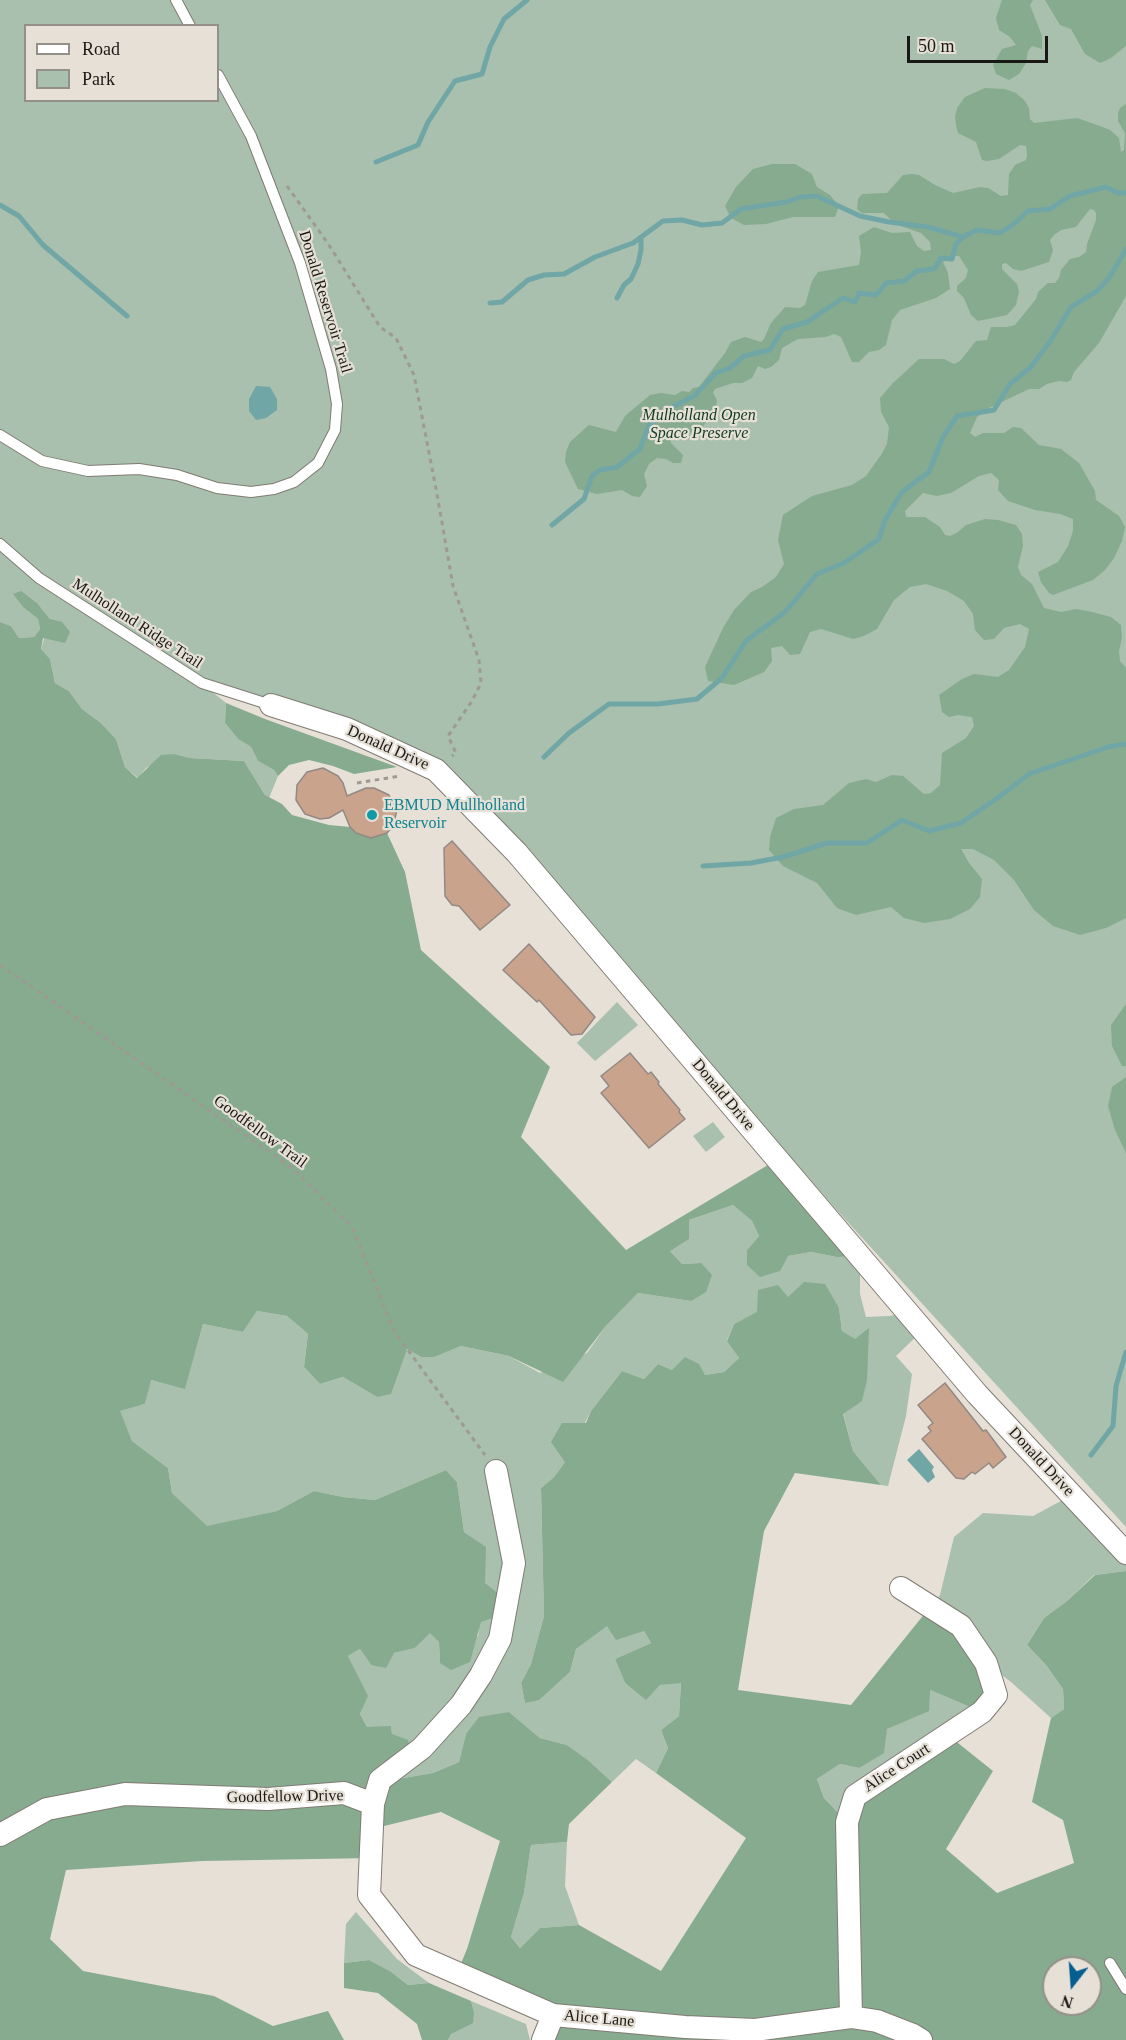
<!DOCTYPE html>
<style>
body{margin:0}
#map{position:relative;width:1126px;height:2040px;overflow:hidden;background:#e6e0d7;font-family:Georgia,serif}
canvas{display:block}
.legend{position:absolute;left:24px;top:24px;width:195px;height:78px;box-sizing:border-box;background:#e6e0d7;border:2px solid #949089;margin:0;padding:8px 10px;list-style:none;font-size:18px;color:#1a1814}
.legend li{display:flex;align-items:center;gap:12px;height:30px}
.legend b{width:30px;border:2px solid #949089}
.north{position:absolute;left:1042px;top:1956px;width:60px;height:60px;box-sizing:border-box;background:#e6e0d7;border:2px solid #949089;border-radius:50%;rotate:197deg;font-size:16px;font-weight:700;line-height:24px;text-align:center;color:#1a1814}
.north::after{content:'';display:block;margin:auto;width:21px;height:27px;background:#045e8f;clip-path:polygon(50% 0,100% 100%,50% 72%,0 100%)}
.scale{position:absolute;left:907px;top:36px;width:141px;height:27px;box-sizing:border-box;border:3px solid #1a1814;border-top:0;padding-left:8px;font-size:18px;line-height:21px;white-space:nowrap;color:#1a1814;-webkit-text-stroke:4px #e6e0d7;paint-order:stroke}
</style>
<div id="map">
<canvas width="1126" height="2040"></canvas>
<ul class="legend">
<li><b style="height:8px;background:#fff"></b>Road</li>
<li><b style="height:16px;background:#a8c0ad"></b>Park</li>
</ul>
<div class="north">N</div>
<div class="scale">50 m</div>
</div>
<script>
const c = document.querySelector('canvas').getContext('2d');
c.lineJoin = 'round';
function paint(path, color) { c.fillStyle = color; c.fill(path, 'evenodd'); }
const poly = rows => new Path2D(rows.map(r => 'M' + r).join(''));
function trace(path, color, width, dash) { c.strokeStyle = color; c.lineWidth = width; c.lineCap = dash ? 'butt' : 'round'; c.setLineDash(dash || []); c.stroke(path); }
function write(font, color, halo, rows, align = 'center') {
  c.font = font + ' Georgia,serif'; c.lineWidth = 4.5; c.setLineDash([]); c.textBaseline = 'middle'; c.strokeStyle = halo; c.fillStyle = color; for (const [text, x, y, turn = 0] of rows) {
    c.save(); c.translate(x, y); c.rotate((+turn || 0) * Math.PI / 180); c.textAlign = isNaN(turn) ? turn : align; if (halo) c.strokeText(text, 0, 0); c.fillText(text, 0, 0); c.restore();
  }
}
paint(poly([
 [0,0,1126,0,1126,1527,834,1207,623,964,436,770,204,685,226,703,225,723,238,739,251,747,258,761,274,770,278,776,269,798,265,795,244,761,190,758,175,754,146,768,138,778,125,767,116,739,101,723,82,709,69,691,55,683,50,659,41,649,50,619,38,604,24,608,38,619,40,629,34,637,19,638,11,626,0,622],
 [26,26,218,26,218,100,26,100],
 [617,1002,638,1025,595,1061,577,1043],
 [713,1122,725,1137,706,1152,693,1136],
 [733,1205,752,1221,759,1236,747,1250,788,1256,811,1252,837,1257,860,1256,860,1294,866,1317,890,1316,907,1312,923,1330,896,1356,912,1374,906,1416,888,1486,881,1485,853,1451,843,1413,869,1329,855,1340,842,1331,839,1308,787,1298,734,1324,727,1340,739,1358,724,1372,705,1375,672,1370,658,1364,644,1379,622,1371,591,1411,565,1462,554,1477,541,1488,544,1616,531,1664,521,1683,525,1703,539,1699,570,1672,576,1649,607,1625,644,1631,651,1643,615,1659,625,1683,646,1699,660,1685,681,1682,679,1716,661,1730,668,1748,656,1773,636,1759,612,1782,588,1760,567,1745,540,1738,509,1712,466,1734,459,1762,433,1773,398,1779,391,1727,367,1727,360,1714,367,1696,348,1656,360,1649,371,1665,394,1653,415,1648,430,1632,439,1642,440,1663,478,1636,485,1583,485,1547,464,1532,457,1482,446,1470,375,1500,343,1497,314,1491,277,1511,207,1527,172,1493,168,1468,132,1441,119,1411,145,1404,150,1380,185,1388,203,1324,243,1332,257,1311,287,1316,308,1334,304,1367,320,1384,343,1377,377,1397,407,1349,421,1357,433,1357,461,1346,509,1356,540,1373,587,1353,605,1327,638,1293,691,1301,701,1263,682,1264,670,1251,689,1220],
 [1072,1495,1126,1553,1126,1571,1094,1575,1067,1601,1044,1618,1027,1645,1046,1665,1063,1689,1064,1709,1051,1718,1011,1682,986,1663,930,1607,940,1595,954,1537,983,1513,1033,1516],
 [930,1690,982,1712,847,1822,824,1798,817,1779,840,1764,859,1768,887,1729],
 [567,1842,565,1886,579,1925,540,1928,520,1948,511,1937,524,1893,531,1845],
 [356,1912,397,1959,429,1983,408,1985,390,1971,369,1960,344,1963,346,1924],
 [471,2001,526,2024,530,2040,448,2040,451,2034,474,2012]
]), '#a8c0ad');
paint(poly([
 [1002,0,1033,0,1030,5,1042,36,1042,49,1032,46,1028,51,1026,63,1019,74,1009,80,996,74,993,65,1002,49,1016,45,1010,37,999,30,996,18],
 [1045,0,1126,0,1126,46,1111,58,1100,63,1085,54,1071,29,1060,25],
 [985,88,1005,89,1016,93,1025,101,1029,108,1030,119,1034,123,1077,118,1100,126,1110,130,1119,138,1121,152,1124,150,1125,133,1118,121,1118,113,1120,108,1126,104,1126,296,1099,343,1074,372,1071,380,1067,382,1059,381,1047,384,1039,389,1029,389,989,408,977,417,970,433,975,437,983,433,1004,433,1013,427,1021,428,1039,445,1061,449,1079,463,1095,491,1096,500,1119,516,1125,527,1122,541,1114,558,1105,570,1093,580,1053,595,1049,593,1041,582,1038,572,1058,562,1068,546,1073,531,1073,519,1060,514,1035,510,1008,501,998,490,999,480,991,473,979,476,951,493,937,496,923,493,905,511,906,517,925,517,940,527,945,535,950,536,958,532,966,525,985,519,998,520,1016,525,1022,534,1023,546,1018,567,1021,575,1032,584,1044,608,1061,612,1076,609,1092,612,1111,617,1121,625,1122,638,1119,651,1120,661,1126,668,1126,918,1106,928,1080,935,1053,926,1034,910,1014,880,994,860,973,849,961,849,969,863,982,879,980,897,970,909,950,919,924,923,904,918,891,907,856,915,837,908,817,883,783,866,769,850,770,837,776,818,794,809,823,805,849,783,866,779,876,782,892,775,903,776,924,794,931,793,940,785,942,753,966,738,974,726,972,717,958,715,949,717,942,712,939,695,962,679,974,674,998,677,1009,670,1025,647,1029,629,1020,624,1004,628,994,639,984,640,975,630,973,614,964,601,947,591,926,584,910,587,894,600,877,629,864,636,853,639,821,629,810,632,800,654,790,655,782,646,771,648,772,661,764,672,734,685,708,681,705,667,723,628,734,610,751,592,762,587,776,577,784,564,778,540,783,515,812,496,852,485,866,476,881,455,887,444,889,427,881,412,880,398,893,383,919,359,944,359,954,364,960,361,976,341,987,340,991,327,1007,327,1015,325,1036,299,1038,292,1048,283,1055,283,1059,278,1061,270,1070,259,1079,257,1086,252,1087,244,1096,220,1096,213,1094,210,1090,209,1076,227,1061,230,1054,235,1050,240,1053,250,1049,262,1021,271,1013,269,1006,263,1002,264,1002,269,1017,284,1019,292,1016,305,1007,315,978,321,971,315,964,298,957,291,957,286,966,278,968,270,959,256,954,256,943,262,948,273,950,289,936,298,900,310,892,320,886,345,879,350,869,352,859,362,852,362,841,337,834,334,826,337,798,339,782,348,779,360,771,367,765,369,758,366,752,378,742,383,733,383,715,389,713,393,717,400,716,407,702,428,693,433,671,437,671,443,683,455,681,463,673,463,666,459,657,458,649,464,644,474,647,486,640,497,632,496,622,490,597,494,578,489,565,462,566,452,570,442,589,425,616,432,625,416,650,395,661,393,675,395,682,391,689,392,693,388,699,387,725,353,731,342,745,337,761,342,764,339,771,323,785,307,800,308,805,305,812,281,818,272,859,265,861,252,859,236,874,227,892,233,910,232,917,246,924,251,931,250,930,242,921,233,895,224,884,213,862,213,857,209,858,199,862,194,887,193,903,175,912,174,919,175,935,185,953,193,980,187,988,188,1001,196,1008,195,1009,174,1015,165,1026,160,1027,155,1026,146,1020,145,999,159,987,161,982,160,976,142,958,133,956,125,955,117,957,108,965,97],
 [772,164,795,164,812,174,817,187,830,195,839,206,835,217,793,217,766,224,744,225,731,218,725,206,736,187,753,169],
 [21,591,38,604,50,619,62,622,70,632,65,643,43,638,41,649,50,659,55,683,69,691,82,709,101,723,116,739,125,767,137,778,161,755,175,754,190,758,244,761,265,795,282,804,292,815,329,825,350,827,356,833,371,838,387,833,405,872,421,950,550,1067,521,1137,626,1250,778,1159,860,1256,837,1257,811,1252,788,1256,780,1271,760,1277,747,1265,747,1250,759,1236,752,1221,733,1205,689,1220,689,1239,670,1251,682,1264,701,1263,712,1275,706,1292,691,1301,638,1293,605,1327,563,1382,509,1356,461,1346,434,1357,421,1357,407,1349,391,1394,377,1397,343,1377,320,1384,304,1367,308,1334,287,1316,257,1311,243,1332,203,1324,185,1389,151,1380,145,1404,120,1411,132,1441,168,1468,172,1493,207,1526,277,1511,314,1491,343,1497,375,1500,446,1470,457,1482,464,1532,486,1547,485,1583,500,1595,495,1617,481,1622,470,1662,451,1670,440,1663,439,1642,430,1633,415,1648,394,1653,386,1668,371,1665,360,1649,348,1656,368,1696,360,1714,367,1727,391,1726,392,1734,408,1740,411,1757,398,1779,433,1773,459,1762,466,1734,479,1717,509,1712,540,1738,567,1745,588,1760,612,1782,569,1824,567,1842,531,1845,524,1893,511,1937,520,1948,540,1928,579,1925,661,1971,746,1838,656,1773,668,1748,661,1730,679,1716,681,1683,660,1685,646,1700,625,1683,615,1659,651,1643,644,1631,616,1640,607,1626,576,1649,570,1672,539,1700,525,1703,521,1683,531,1664,544,1616,541,1488,554,1477,565,1462,551,1442,562,1423,586,1423,591,1411,622,1371,644,1379,658,1364,672,1370,685,1357,699,1364,705,1375,724,1372,739,1358,727,1341,734,1324,757,1312,758,1290,778,1285,788,1297,804,1282,825,1284,839,1308,842,1331,855,1339,869,1328,867,1380,862,1401,843,1414,853,1451,881,1485,795,1473,764,1531,738,1690,851,1705,930,1607,986,1663,982,1712,930,1690,929,1711,887,1729,884,1753,859,1768,840,1764,817,1779,824,1798,847,1822,855,1796,948,1735,993,1771,946,1849,997,1893,1074,1863,1063,1820,1032,1802,1051,1718,1064,1709,1063,1689,1046,1665,1027,1645,1044,1618,1067,1601,1095,1575,1126,1571,1126,2040,543,2040,552,2015,457,1973,467,1949,500,1841,441,1812,372,1829,371,1858,202,1861,66,1870,50,1939,83,1971,214,1996,273,2026,328,2011,344,2040,0,2040,0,622,11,626,19,638,34,637,40,629,38,619,24,608,13,594],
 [1054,1968,1090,1968,1090,2004,1054,2004],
 [226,703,265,719,397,767,354,774,333,766,309,760,289,765,278,776,274,770,258,761,251,747,238,739,225,723],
 [1126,1004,1126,1066,1122,1066,1112,1046,1111,1025],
 [1126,1077,1126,1153,1115,1130,1108,1106,1112,1087],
 [369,1960,390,1971,408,1985,429,1983,471,2001,474,2012,473,2023,451,2034,448,2040,422,2040,417,2024,378,1993,344,1988,344,1963]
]), '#87ab8f');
paint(poly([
 [256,386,270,387,277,399,277,410,266,418,256,420,249,411,249,399],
 [919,1449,934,1467,932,1470,935,1477,928,1483,907,1460]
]), '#71a6a7');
trace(poly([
 [376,162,418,145,428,122,455,81,482,74,490,47,504,19,527,0],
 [0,205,19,216,43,245,127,316],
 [617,298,624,285,631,279,638,264,641,250,641,237],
 [490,303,502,302,528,280,544,275,564,274,595,257,633,243,663,221,682,220,702,225,722,223,741,209,786,202,800,197,817,196,860,216,889,222,928,227,963,237],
 [552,525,584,499,592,476,600,470,617,467,640,449,649,425,668,409,694,396,716,373,730,368,744,356,770,350,783,329,807,322,843,298,855,302,859,293,876,295,886,283,904,281,917,271,934,269,941,258,952,259,956,244,963,237,977,230,1000,233,1014,224,1028,211,1050,209,1070,196,1106,187,1118,193,1126,193],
 [544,757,569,733,609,704,658,704,697,699,722,678,746,641,785,612,817,574,844,563,879,539,885,520,902,492,929,472,943,437,957,416,994,410,1010,384,1031,367,1051,340,1071,307,1097,291,1109,278,1126,249],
 [703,866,751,863,783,857,827,843,867,843,902,820,929,831,961,823,999,797,1029,774,1108,747,1126,744],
 [1091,1455,1113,1426,1116,1386,1126,1352]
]), '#71a6a7', 5);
const building = poly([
 [323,768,338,776,343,783,347,796,366,788,374,788,389,795,397,810,393,826,387,833,371,838,356,833,350,827,343,810,329,818,320,819,305,814,296,800,297,785,307,772,323,768],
 [452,841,510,905,480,930,459,906,452,905,445,896,444,848,452,841],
 [529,944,595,1017,582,1034,571,1035,539,1000,537,1002,503,970,529,944],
 [630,1053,648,1074,651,1072,659,1082,658,1084,680,1110,679,1112,685,1119,649,1148,601,1093,609,1086,601,1076,630,1053],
 [945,1383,983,1431,986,1430,1006,1457,993,1468,989,1463,975,1474,972,1472,964,1479,956,1478,922,1439,931,1431,928,1427,933,1423,918,1405,945,1383]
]);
paint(building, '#c9a38c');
trace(building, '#928984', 1.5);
const lane = poly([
 [176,0,190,26],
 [0,435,42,461,88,471,139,469,177,475,217,488,251,492,274,489,294,482,318,463,335,430,337,404,331,369,300,263,251,136,218,75],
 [0,544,39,578,202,683,271,705],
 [1110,1963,1126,1989]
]);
const street = poly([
 [271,705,347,729,436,770,517,853,977,1394,1126,1553],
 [496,1471,514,1563,500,1639,481,1675,461,1705,422,1748,380,1780,373,1804,369,1895,416,1955,553,2015,685,2027,755,2030,851,2017,877,2021,913,2035,921,2040],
 [0,1835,47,1809,125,1794,268,1799,344,1793,373,1804],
 [851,2017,847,1822,855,1796,982,1712,996,1695,986,1663,961,1626,901,1588],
 [543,2040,553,2015]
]);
trace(lane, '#817b73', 12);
trace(street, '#817b73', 24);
trace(poly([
 [287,186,329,245,380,327,396,338,414,375,437,494,453,586,479,660,481,683,472,701,448,736,456,753,452,756],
 [357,783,400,776],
 [0,965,291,1167,352,1227,394,1331,485,1455]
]), '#9e9a93', 3, [4.5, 4.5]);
trace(lane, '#fff', 10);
trace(street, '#fff', 22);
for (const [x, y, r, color] of [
 [372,815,6,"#0f9aa8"]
]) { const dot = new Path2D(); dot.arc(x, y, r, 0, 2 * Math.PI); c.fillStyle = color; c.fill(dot); trace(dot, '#e6e0d7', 2); }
write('16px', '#1a1814', '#e6e0d7', [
 ["Donald Reservoir Trail",325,302,73],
 ["Mulholland Ridge Trail",137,624,33],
 ["Donald Drive",388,748,24],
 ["Donald Drive",723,1095,50],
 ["Goodfellow Trail",260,1132,36],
 ["Donald Drive",1041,1462,47],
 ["Alice Court",897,1768,-33],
 ["Goodfellow Drive",285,1797,-1],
 ["Alice Lane",599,2019,5]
]);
write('italic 16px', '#103b1f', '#e6e0d7', [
 ["Mulholland Open",699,416],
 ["Space Preserve",699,434]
]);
write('16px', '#0d838f', '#e6e0d7', [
 ["EBMUD Mullholland",384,806],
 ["Reservoir",384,824]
], 'left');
</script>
